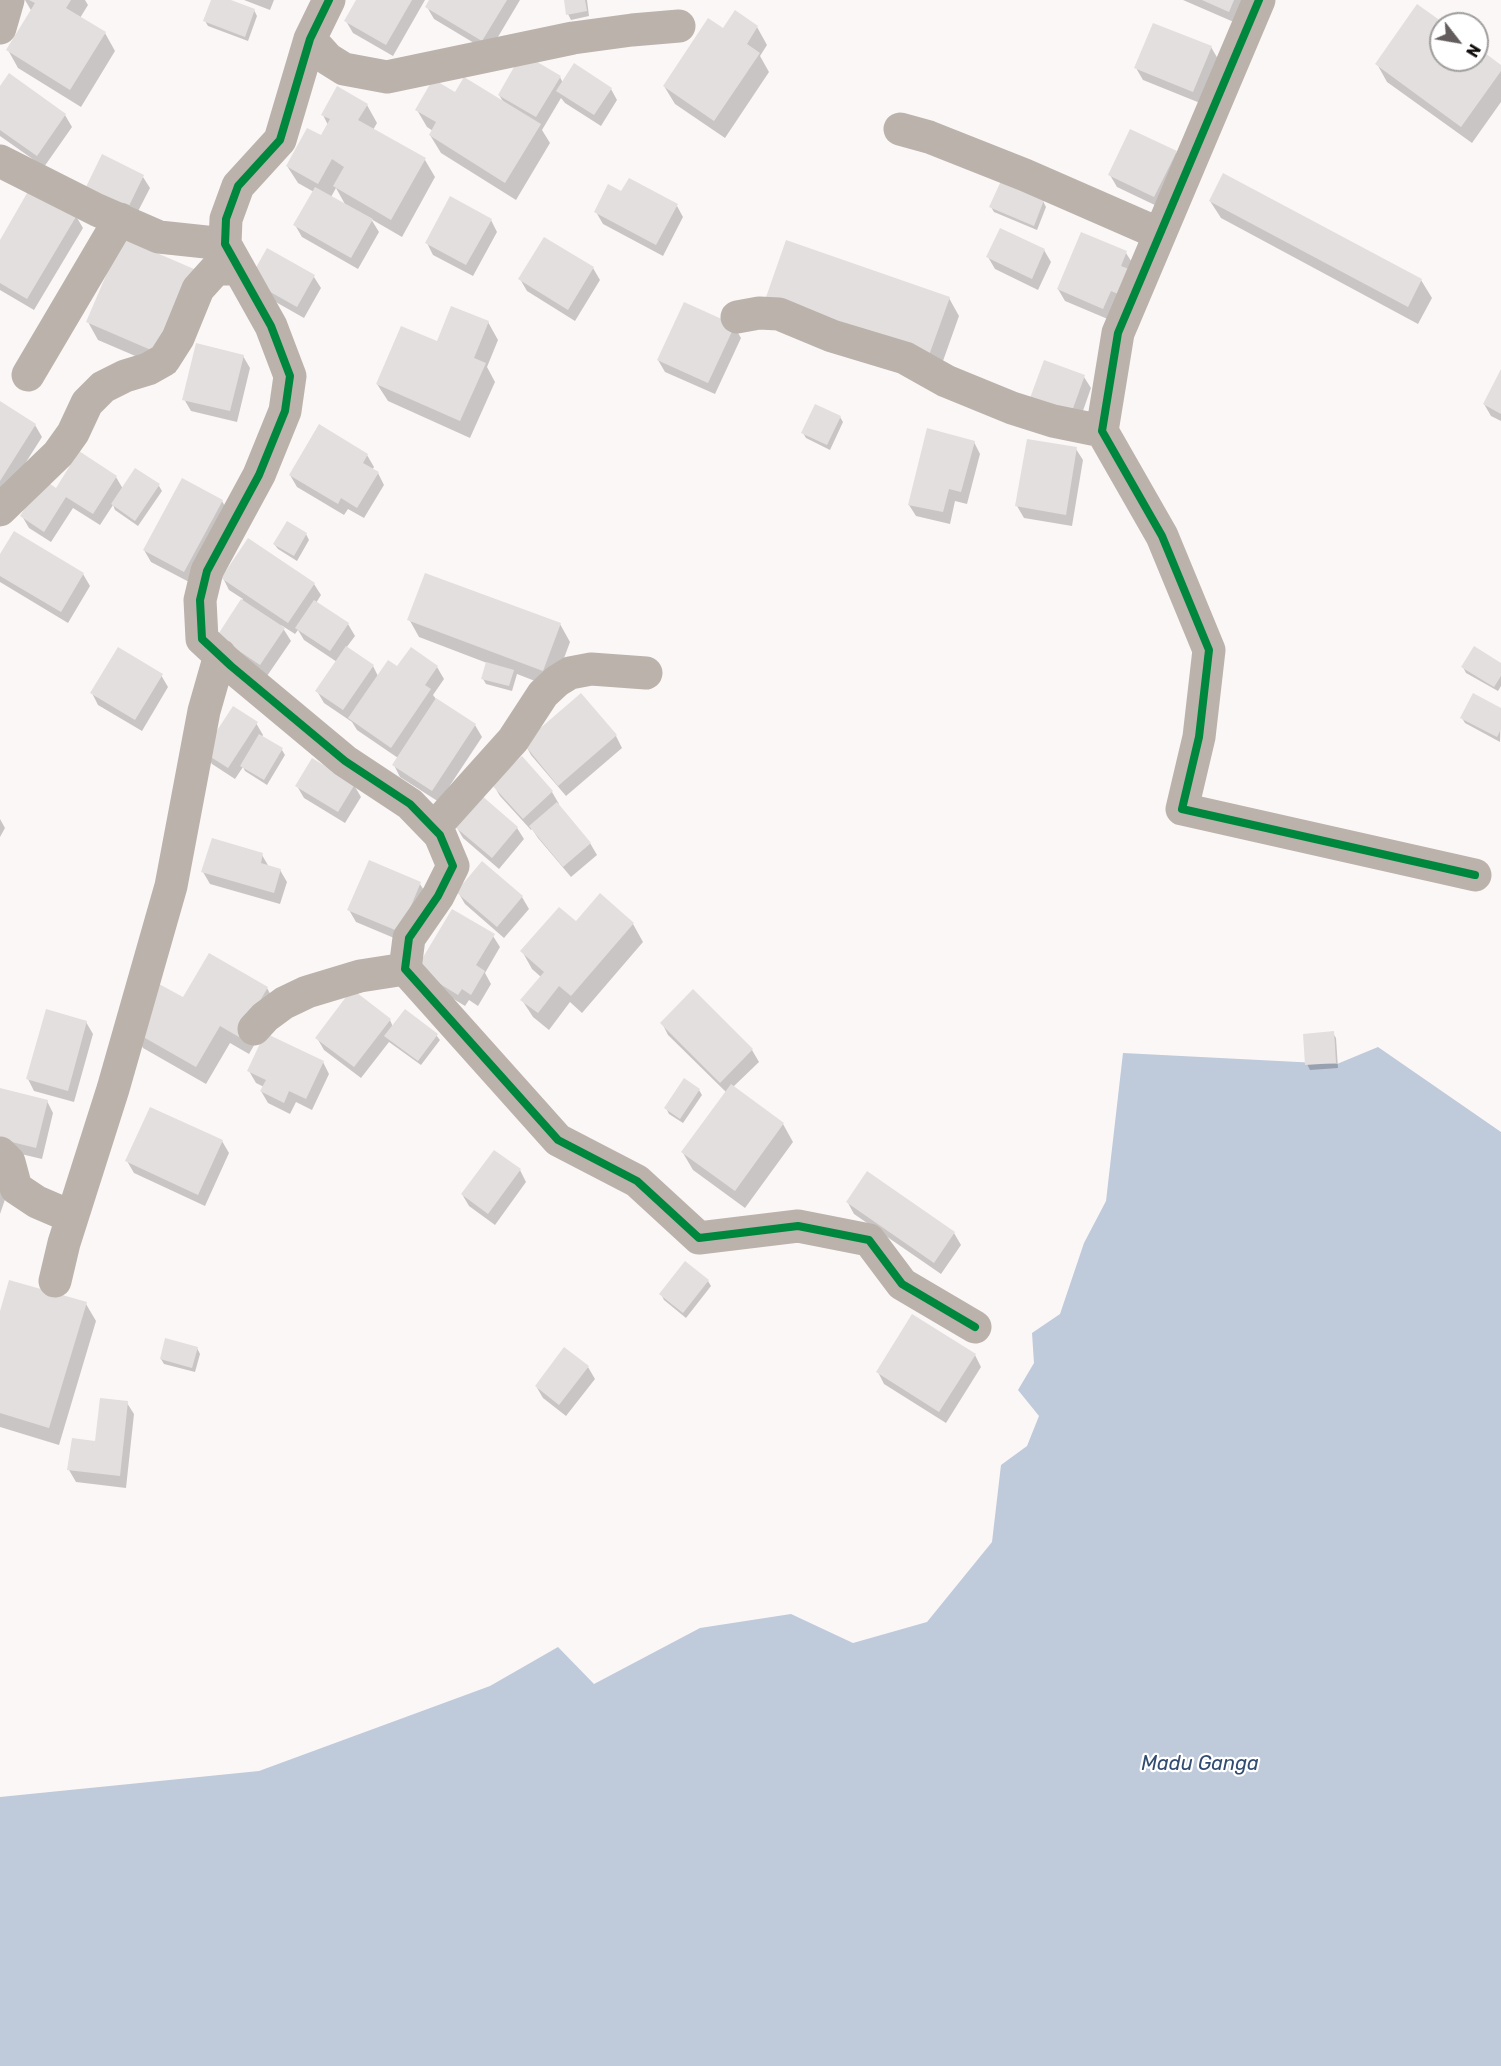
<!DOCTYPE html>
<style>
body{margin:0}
#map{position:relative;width:1501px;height:2066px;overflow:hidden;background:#fbf7f6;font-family:Rubik,sans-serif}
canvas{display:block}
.north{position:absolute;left:1429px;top:12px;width:60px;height:60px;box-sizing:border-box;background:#fff;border:2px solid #a09e9d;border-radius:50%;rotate:121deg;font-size:16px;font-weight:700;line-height:24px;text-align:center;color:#110c0b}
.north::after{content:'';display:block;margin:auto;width:21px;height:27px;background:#635e5d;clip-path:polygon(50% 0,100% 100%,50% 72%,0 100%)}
</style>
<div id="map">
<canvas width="1501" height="2066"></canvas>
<div class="north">N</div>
</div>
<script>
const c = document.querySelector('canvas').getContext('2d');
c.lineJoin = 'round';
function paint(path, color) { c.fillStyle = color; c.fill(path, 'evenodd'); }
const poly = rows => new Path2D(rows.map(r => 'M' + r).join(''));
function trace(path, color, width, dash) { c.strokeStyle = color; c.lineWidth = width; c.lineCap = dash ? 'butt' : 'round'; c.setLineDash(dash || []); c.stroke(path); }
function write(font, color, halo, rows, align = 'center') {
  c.font = font + ' Rubik,sans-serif'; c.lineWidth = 4.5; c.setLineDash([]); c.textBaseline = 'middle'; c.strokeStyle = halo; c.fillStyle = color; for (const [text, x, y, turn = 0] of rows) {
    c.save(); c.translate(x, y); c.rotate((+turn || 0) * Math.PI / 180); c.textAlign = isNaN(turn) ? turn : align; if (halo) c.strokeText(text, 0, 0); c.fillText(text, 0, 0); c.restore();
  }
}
paint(poly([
 [1378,1047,1501,1132,1501,2066,0,2066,0,1797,259,1771,490,1686,558,1647,594,1684,700,1628,791,1614,853,1643,927,1622,992,1542,1001,1465,1027,1446,1039,1416,1018,1390,1034,1363,1032,1333,1060,1314,1084,1243,1106,1201,1123,1053,1337,1064]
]), '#bfcadb');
paint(poly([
 [25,0,85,0,88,5,80,18,105,33,115,51,81,107,18,68,8,50,32,12],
 [212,0,226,0,254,10,257,16,248,41,208,26,205,21],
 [244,0,274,0,270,10],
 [358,0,425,0,393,56,353,33,346,21],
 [431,0,520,0,489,52,434,19,427,7],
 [565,0,587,0,589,16,571,20,568,14],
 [1183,0,1246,0,1236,23],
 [1418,6,1442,24,1441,60,1477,60,1477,49,1501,67,1501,102,1472,143,1387,82,1377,64],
 [757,27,767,45,760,56,769,72,725,138,675,104,664,86,724,30],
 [1211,47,1218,59,1200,103,1143,80,1136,68],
 [10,75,65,115,72,127,44,167,0,136,0,89],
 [560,77,563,83,611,89,617,100,601,126,565,103,561,98,542,130,550,143,516,200,441,153,430,135,433,131,427,127,417,110,456,94,504,103,499,95],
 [367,105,377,123,373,130,425,160,435,177,402,237,371,219,379,232,358,269,302,237,295,225,314,192,298,183,287,166,322,137,328,125,323,115],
 [336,188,346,206,331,197],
 [1176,152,1182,164,1161,208,1117,187,1110,175],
 [143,177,150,188,132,223,92,203],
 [622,193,677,206,683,217,663,256,603,224,596,212],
 [1043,201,1046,207,1037,230,994,212,991,207],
 [1210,201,1421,280,1432,298,1418,324,1221,218],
 [76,216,83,228,34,310,0,290,0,243],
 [491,220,497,232,473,276,433,255,427,243],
 [787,242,949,298,959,316,938,375],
 [267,250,314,277,321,288,304,318,258,292],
 [1044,250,1051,262,1038,290,995,269,988,257],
 [1126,253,1133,264,1110,320,1065,301,1058,289],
 [593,268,600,280,575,321,527,291,520,279],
 [210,291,175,373,98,340,88,322],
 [488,322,498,340,487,367,495,382,470,438,388,401,377,384,437,343],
 [734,326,741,338,715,394,665,372,658,360],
 [243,356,250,368,237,422,191,411,184,399],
 [1501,372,1501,421,1491,416,1484,404],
 [1084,377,1091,388,1078,425,1038,409],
 [0,403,35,425,42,437,7,492,0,487],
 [840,417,843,422,830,450,806,438,803,433],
 [974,442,980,454,967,504,955,501,950,524,916,516,909,505],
 [1076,449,1083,460,1072,526,1024,518,1017,506],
 [367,455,374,467,372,470,378,473,384,485,364,518,348,509,344,515,297,487,290,475],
 [116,477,123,489,159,486,162,491,138,526,115,510,113,505,100,525,73,508,51,542,29,528,22,516,57,490],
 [222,501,229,513,191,583,151,562,144,550],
 [287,523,306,534,309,540,297,561,278,549,274,544],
 [0,557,83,574,90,586,68,623,0,582],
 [223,578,314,584,321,595,316,603,348,624,355,636,346,648,373,666,378,676,398,668,437,667,444,679,433,695,436,699,475,725,482,737,439,802,400,777,394,765,398,758,357,730,352,722,324,703,317,691,337,662,304,640,298,630,295,634,281,625,291,641,267,676,218,636,243,599,229,590],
 [409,619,560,624,570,642,553,688,517,674,512,691,486,684,483,679,487,663,419,637],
 [1501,664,1501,686,1498,691,1466,673,1463,667],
 [161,675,168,687,142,731,98,705,92,693],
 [581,695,616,736,622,748,566,796,531,755,525,744],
 [1501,710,1500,742,1465,723,1462,718],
 [256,723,263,735,262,737,282,750,285,755,267,785,245,771,243,767,235,779,212,764,205,752],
 [522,758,552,792,559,804,557,805,590,843,597,855,571,877,538,838,532,829,531,830,500,796,493,784],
 [354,785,361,797,345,823,304,798,297,786],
 [0,819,5,828,0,837],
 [456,826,517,828,524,839,499,869,463,838],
 [262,855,269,867,280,870,287,882,280,904,210,884,203,872],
 [370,862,420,884,427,895,406,943,356,922,349,910],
 [458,892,522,897,529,909,504,938,465,904],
 [576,924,633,924,643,942,582,1013,570,1002,549,1030,533,1017,522,1000,541,977,532,969,522,951],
 [493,936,500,947,485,973,491,984,478,1006,469,1000,465,1006,424,981],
 [267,988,277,1006,249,1054,230,1043,206,1084,143,1048,133,1030,183,999],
 [390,1020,393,1027,436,1035,440,1040,421,1065,389,1042,361,1078,324,1050,317,1038],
 [86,1022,93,1034,74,1102,34,1091,28,1079],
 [662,1023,752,1050,759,1062,733,1087,783,1124,793,1142,745,1208,693,1170,683,1153,727,1093,668,1035],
 [1333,1033,1336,1038,1338,1068,1310,1070,1307,1064],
 [323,1062,329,1074,312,1110,296,1102,290,1114,268,1103,261,1091,264,1087,256,1083,249,1071],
 [0,1089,47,1101,53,1113,42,1159,0,1149],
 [699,1090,702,1095,683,1123,669,1114,666,1108],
 [222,1141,229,1153,205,1206,134,1173,127,1161],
 [0,1167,10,1185,0,1214],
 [520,1170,526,1182,495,1225,469,1206,462,1194],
 [848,1203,954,1233,961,1245,941,1274,854,1214],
 [708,1281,711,1286,686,1318,664,1300,661,1294],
 [86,1304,96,1321,59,1445,0,1427,0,1316],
 [197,1348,200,1354,195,1372,164,1364,161,1359],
 [975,1355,981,1367,946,1423,884,1384,878,1372],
 [588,1367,595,1379,566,1416,543,1398,536,1386],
 [127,1403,134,1414,126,1488,76,1482,69,1470,97,1443]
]), '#0003');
paint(poly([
 [29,0,71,0,66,8,106,32,70,90,6,50,35,3],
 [211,0,231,0,255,9,245,37,203,21],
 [356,0,412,0,386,45,344,21],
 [429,0,507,0,482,41,425,7],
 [564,0,585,0,587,11,566,15],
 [1202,0,1234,0,1229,12],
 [1417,4,1445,24,1441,24,1441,60,1477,60,1477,47,1501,65,1501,71,1461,127,1375,64],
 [735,10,758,26,747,44,760,53,714,121,663,86,708,18,723,28],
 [1153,23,1212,46,1193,92,1134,68],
 [522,53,561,76,536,117,498,95],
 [574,63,612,88,594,115,556,91],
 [9,73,66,114,37,156,0,130,0,86],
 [464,77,541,124,505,183,429,135,436,122,415,110,433,79,455,92],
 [337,86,368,104,358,120,426,158,391,220,333,186,344,167,332,159,318,184,286,166,307,128,321,135,330,119,321,115],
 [1130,129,1177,151,1154,197,1108,175],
 [102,154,144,175,126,212,84,191],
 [1223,173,1422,279,1408,307,1209,201],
 [629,178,678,204,656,245,594,212,608,184,621,191],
 [1001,181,1044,200,1034,226,989,207],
 [315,187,373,219,351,258,293,225],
 [30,188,77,215,27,299,0,283,0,240],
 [450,196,492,219,466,265,425,243],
 [1000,228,1045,249,1032,279,986,257],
 [1081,232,1127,251,1121,266,1134,271,1123,296,1111,291,1103,309,1057,289],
 [544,237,594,267,568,310,518,279],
 [122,238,201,272,165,356,86,322],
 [786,240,950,297,928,358,765,300],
 [267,248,315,275,297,307,249,280],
 [684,302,735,325,708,383,657,360],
 [451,306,489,321,474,358,486,363,460,421,376,384,401,326,437,341],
 [196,343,244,355,230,411,182,400],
 [1044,360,1085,375,1071,414,1030,398],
 [1501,369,1501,414,1483,404],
 [0,401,36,424,0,481],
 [815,404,841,416,827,445,801,433],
 [319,424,368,454,363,463,379,472,357,508,341,498,338,504,289,475],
 [927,428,975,441,961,492,949,489,943,512,908,505],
 [1027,439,1077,447,1066,515,1015,506],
 [79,451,117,476,93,514,66,497,44,532,20,516,43,479,56,488],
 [135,468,160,484,135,521,111,504],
 [182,478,223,500,184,572,143,550],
 [287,521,307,533,294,556,273,544],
 [14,531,84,573,61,612,0,576,0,554],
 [248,538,315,583,288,623,221,578],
 [425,573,561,623,543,671,407,620],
 [241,599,285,628,260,665,217,636],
 [314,600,349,623,330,651,295,628],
 [346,646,374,665,343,710,315,691],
 [1474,646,1501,663,1501,676,1494,687,1461,667],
 [118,647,163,674,135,720,90,693],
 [411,647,438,666,425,685,431,689,391,748,348,718,388,660,397,666],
 [486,662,514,670,509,686,481,679],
 [581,693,617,735,558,786,523,743],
 [1473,693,1501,708,1501,729,1497,737,1460,718],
 [436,698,476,724,432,791,392,765],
 [233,706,258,722,228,768,203,752],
 [259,734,283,748,264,780,240,766],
 [522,756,553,791,523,819,491,784],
 [312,758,355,784,338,812,295,786],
 [481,795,518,827,492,858,454,826],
 [557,802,591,843,563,867,529,826],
 [212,838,263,853,261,863,281,869,274,893,201,872],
 [369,860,421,882,400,932,347,910],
 [482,861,523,896,497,927,456,892],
 [600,893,634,923,571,996,559,986,538,1013,520,1000,544,972,520,951,559,907,576,921],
 [452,909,495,934,476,965,485,971,471,995,462,989,458,995,416,969],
 [209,953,268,987,239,1037,220,1026,196,1067,131,1030,159,984,183,997],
 [352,989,391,1019,354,1067,315,1038],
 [693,989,753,1049,720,1083,660,1023],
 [46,1009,87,1021,68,1091,26,1079],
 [405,1009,438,1034,418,1061,384,1036],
 [1334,1031,1336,1063,1305,1065,1303,1034],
 [265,1033,324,1061,306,1099,289,1091,284,1103,260,1091,266,1080,247,1071],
 [684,1078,700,1089,680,1119,664,1108],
 [731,1084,784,1123,735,1191,681,1152],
 [0,1088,48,1100,36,1148,0,1139],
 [150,1107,223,1140,198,1195,125,1161],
 [494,1150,521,1169,488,1214,461,1194],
 [867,1171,955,1232,934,1263,846,1202],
 [685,1261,709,1280,683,1313,659,1294],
 [9,1280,87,1302,49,1428,0,1413,0,1311],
 [912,1314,976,1354,939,1412,876,1372],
 [165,1338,198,1347,192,1368,160,1359],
 [564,1347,589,1366,559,1405,535,1386],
 [100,1398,128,1401,120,1476,67,1470,72,1438,95,1441]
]), '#e3dfde');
trace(poly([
 [329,0,310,39,280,140,238,186,226,219,225,244,271,326,290,376,285,411,259,475,207,571,200,600,202,639,231,666,345,761,410,804,440,835,453,866,438,896,409,938,405,969,558,1140,637,1181,699,1238,798,1226,869,1240,902,1284,975,1327],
 [1259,0,1118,333,1102,431,1162,536,1209,650,1199,737,1182,809,1475,875],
 [0,28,8,0],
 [310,39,328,59,344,69,387,77,573,38,632,30,679,26],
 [900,129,929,137,1025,175,1160,234],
 [0,161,97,210,159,237,225,244],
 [737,317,759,313,779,314,832,336,905,358,946,381,1012,408,1053,421,1102,431],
 [28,375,120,219],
 [0,510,58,454,73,433,87,403,103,387,125,376,148,369,164,360,178,338,198,289,216,269,239,269],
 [434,828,513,740,543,694,557,681,570,673,591,669,646,673],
 [254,1029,265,1017,284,1003,307,992,360,976,405,969],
 [0,1153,9,1162,16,1188,37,1202,72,1217],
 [55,1281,64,1243,113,1089,171,886,204,711,220,655]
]), '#bab2ab', 33);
trace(poly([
 [329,0,310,39,280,140,238,186,226,219,225,244,271,326,290,376,285,411,259,475,207,571,200,600,202,639,231,666,345,761,410,804,440,835,453,866,438,896,409,938,405,969,558,1140,637,1181,699,1238,798,1226,869,1240,902,1284,975,1327],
 [1259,0,1118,333,1102,431,1162,536,1209,650,1199,737,1182,809,1475,875]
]), '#00873e', 8);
write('italic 20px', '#324b71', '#fff', [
 ["Madu Ganga",1200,1764]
]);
</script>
